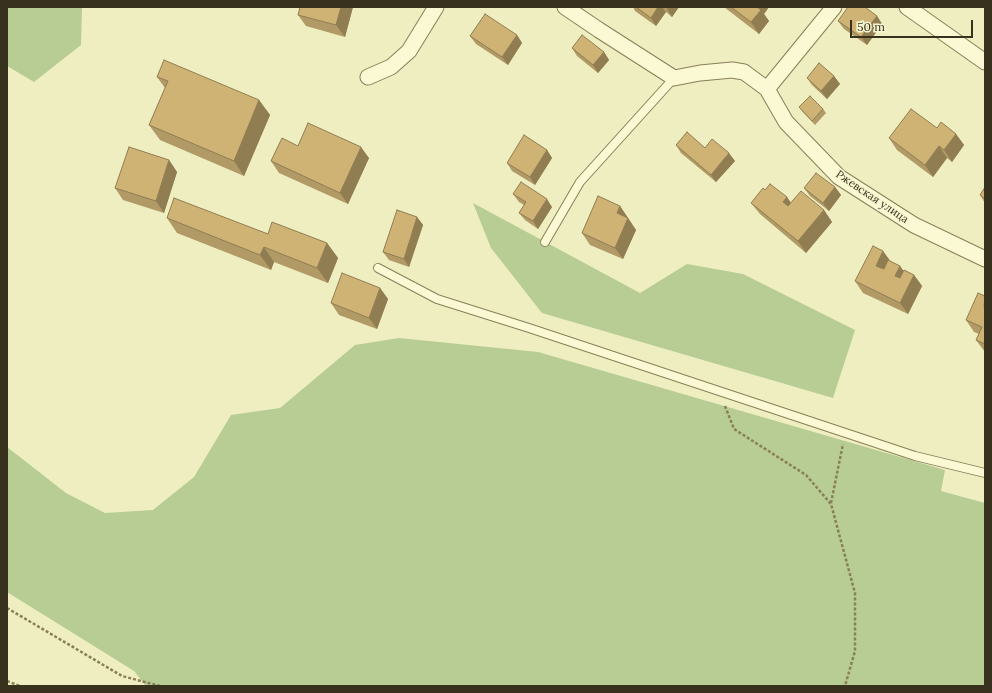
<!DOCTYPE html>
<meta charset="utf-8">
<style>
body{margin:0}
#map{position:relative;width:992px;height:693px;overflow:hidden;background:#efeec1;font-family:Lora,serif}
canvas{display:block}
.frame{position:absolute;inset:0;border:8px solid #38311d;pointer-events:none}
.scale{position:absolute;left:850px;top:20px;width:123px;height:18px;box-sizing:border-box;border:2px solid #38311d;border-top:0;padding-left:5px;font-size:12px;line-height:14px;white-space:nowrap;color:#38311d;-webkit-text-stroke:3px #f6f6d0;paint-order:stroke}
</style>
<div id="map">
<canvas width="992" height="693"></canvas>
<div class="frame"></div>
<div class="scale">50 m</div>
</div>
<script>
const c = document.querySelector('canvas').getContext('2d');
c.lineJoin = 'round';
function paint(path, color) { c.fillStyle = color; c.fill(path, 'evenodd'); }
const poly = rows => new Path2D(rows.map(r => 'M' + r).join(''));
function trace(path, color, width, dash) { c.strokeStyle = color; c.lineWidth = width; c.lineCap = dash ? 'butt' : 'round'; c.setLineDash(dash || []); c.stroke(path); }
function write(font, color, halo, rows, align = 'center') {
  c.font = font + ' Lora,serif'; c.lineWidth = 3.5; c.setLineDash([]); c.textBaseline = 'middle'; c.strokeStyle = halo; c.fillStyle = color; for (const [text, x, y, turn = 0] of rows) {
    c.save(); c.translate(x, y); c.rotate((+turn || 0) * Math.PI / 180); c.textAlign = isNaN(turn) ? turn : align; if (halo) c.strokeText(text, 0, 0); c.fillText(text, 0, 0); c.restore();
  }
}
paint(poly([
 [7,7,82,7,81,45,34,82,7,66],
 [473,203,640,293,687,264,743,274,855,330,833,398,542,313,491,248],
 [399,338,538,352,945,470,941,491,985,503,985,686,146,686,134,671,7,592,7,447,66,493,105,513,153,510,194,477,231,415,280,408,355,345]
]), '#b7cd94');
const lane = poly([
 [545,242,580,182,674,78],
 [378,268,437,299,529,328,915,456,985,473]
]);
const street = poly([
 [565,7,599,30,674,78,700,73,732,70,744,72,767,89,786,122,839,177,914,225,985,259],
 [907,7,985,62],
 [368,77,391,67,409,51,436,7],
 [767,89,834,7]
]);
trace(lane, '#897f58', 10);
trace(street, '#897f58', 17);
trace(poly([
 [725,406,734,429,806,475,831,504,855,593,855,651,845,686],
 [831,503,843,444],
 [7,608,122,676,160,686],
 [7,681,20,686]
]), '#897f58', 2.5, [3, 2]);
trace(lane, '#faf9d4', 8);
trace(street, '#faf9d4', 15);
paint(poly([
 [300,7,353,7,345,37,306,26,298,15],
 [633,7,679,7,672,17,666,12,656,26,635,11],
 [724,7,769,7,764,14,769,21,759,34],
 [877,16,882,24,867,45,844,29,838,21],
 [517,35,522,43,508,65,476,44,470,36],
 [572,48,604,52,609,60,598,73,577,56],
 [834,76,840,84,827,99,812,85,807,78],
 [157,77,259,100,270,115,244,176,160,140,149,125,165,88],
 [799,107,823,109,826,113,815,125,802,111],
 [937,128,956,134,964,145,952,162,947,158,933,177,897,150,889,138],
 [676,145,705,148,735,161,716,182,681,153],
 [298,146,369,158,348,204,279,173,271,161],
 [547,150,552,158,535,185,512,171,507,163],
 [169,160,177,172,164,213,123,200,115,188],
 [835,187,841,195,829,211,810,196,804,188],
 [985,187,985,203,980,195],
 [765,190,787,197,791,203,824,210,832,222,806,253,760,214,751,203],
 [513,194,552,207,538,229,525,220,519,213,524,205,519,202],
 [620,206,636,230,623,259,590,245,582,233],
 [417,217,423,225,409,267,389,260,383,252],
 [167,218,327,243,338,258,328,283,274,262,271,270,177,233],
 [883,251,890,261,900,266,903,271,914,275,922,286,908,314,863,293,855,281],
 [380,288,388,299,377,329,339,315,331,303],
 [985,296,985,352,976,340,979,334,974,332,966,320]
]), '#b19a65');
paint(poly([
 [341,7,353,7,345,37,336,25],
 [658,7,662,7,666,12,656,26,651,18],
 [668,7,679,7,672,17,667,9],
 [756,7,769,7,764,14,769,21,759,34,751,22],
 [877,16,882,24,867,45,861,37],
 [517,35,522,43,508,65,502,57],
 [604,52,609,60,598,73,593,65],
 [834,76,840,84,827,99,821,91],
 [259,100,270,115,244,176,234,161],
 [956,134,964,145,952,162,944,150],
 [939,146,947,158,933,177,925,165],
 [361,147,369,158,348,204,340,193],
 [547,150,552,158,535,185,530,177],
 [729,153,735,161,716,182,711,175],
 [169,160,177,172,164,213,156,201],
 [835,187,841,195,829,211,823,203],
 [787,197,795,209,791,213,783,202],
 [547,199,552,207,538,229,533,221],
 [620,206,628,218,617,213],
 [824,210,832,222,806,253,798,241],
 [417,217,423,225,409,267,404,259],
 [628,218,636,230,623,259,615,248],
 [327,243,338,258,328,283,317,268],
 [264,247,274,262,271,270,260,255],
 [883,251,891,262,884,277,876,266],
 [900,266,908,277,903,287,895,276],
 [914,275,922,286,908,314,900,303],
 [380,288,388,299,377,329,369,318]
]), '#907d52');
const building = poly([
 [300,7,341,7,336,25,298,15,300,7],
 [636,7,658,7,651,18,636,7],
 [731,7,757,7,761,10,751,22,731,7],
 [848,7,865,7,877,16,861,37,838,21,848,7],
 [485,14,517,35,502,57,470,36,485,14],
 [582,35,604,52,593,65,572,48,582,35],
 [164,60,259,100,234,161,149,125,168,81,157,77,164,60],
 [819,63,834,76,821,91,807,78,819,63],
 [810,96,823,109,812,121,799,107,810,96],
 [911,109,937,128,941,122,956,134,944,150,939,146,925,165,889,138,911,109],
 [308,123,361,147,340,193,271,161,282,138,298,146,308,123],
 [687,132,705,148,712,139,729,153,711,175,676,145,687,132],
 [524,135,547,150,530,177,507,163,524,135],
 [129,147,169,160,156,201,115,188,129,147],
 [816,173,835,187,823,203,804,188,816,173],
 [521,182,547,199,533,221,519,213,526,202,513,194,521,182],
 [770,184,787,197,783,202,788,206,801,191,824,210,798,241,751,203,763,188,765,190,770,184],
 [985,187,985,199,980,195,985,187],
 [598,196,620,206,617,213,628,218,615,248,582,233,598,196],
 [174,198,268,234,272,222,327,243,317,268,264,247,260,255,167,218,174,198],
 [397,210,417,217,404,259,383,252,397,210],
 [873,246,883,251,876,266,884,269,888,260,900,266,895,276,900,278,904,270,914,275,900,303,855,281,873,246],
 [342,273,380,288,369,318,331,303,342,273],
 [978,293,985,296,984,307,985,307,985,344,976,340,982,327,966,320,978,293]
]);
paint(building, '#ceb375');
trace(building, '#907d52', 1);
write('11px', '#38311d', '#f6f6d0', [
 ["Ржевская улица",872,197,34]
]);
</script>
